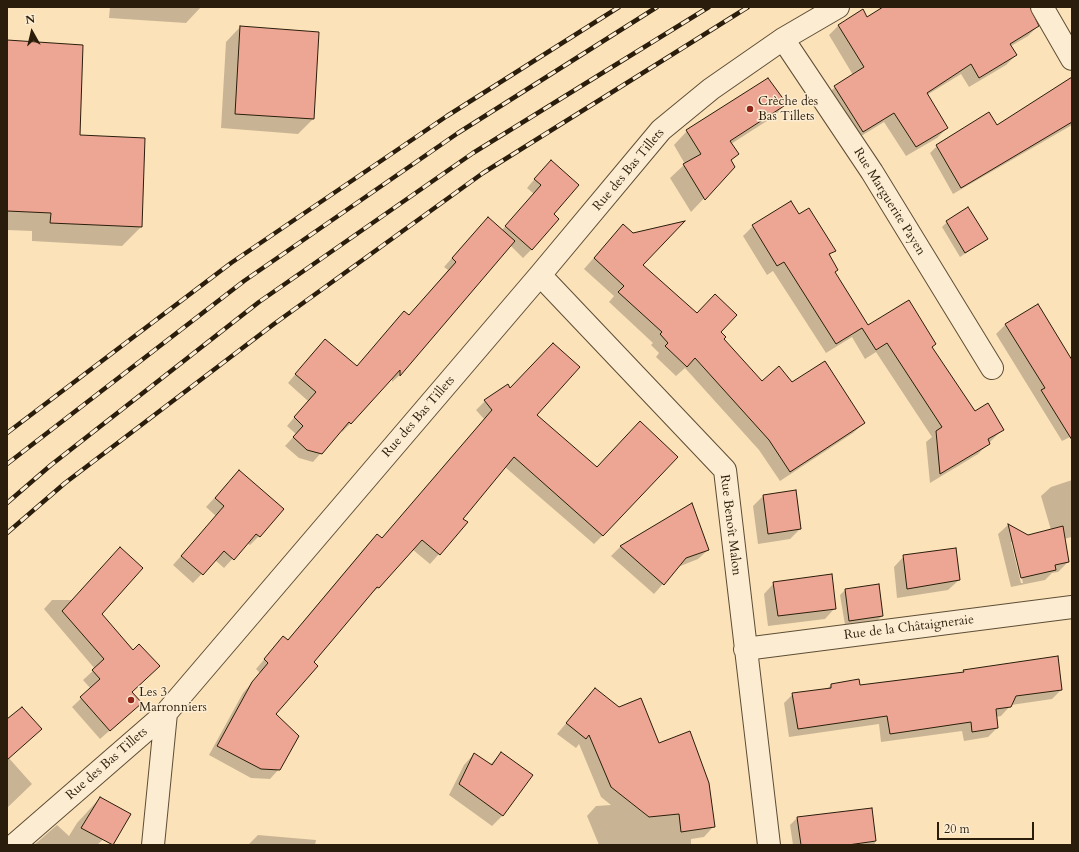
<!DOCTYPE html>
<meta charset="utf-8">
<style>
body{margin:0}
#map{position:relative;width:1079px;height:852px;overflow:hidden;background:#fbe2b9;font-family:Cardo,serif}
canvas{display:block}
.frame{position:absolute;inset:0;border:8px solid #2a1d0b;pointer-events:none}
.north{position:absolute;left:12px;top:12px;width:40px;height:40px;-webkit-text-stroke:3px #fcecd2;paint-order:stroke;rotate:352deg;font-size:11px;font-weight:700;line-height:16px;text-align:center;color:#2a1d0b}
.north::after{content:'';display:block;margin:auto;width:14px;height:18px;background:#2a1d0b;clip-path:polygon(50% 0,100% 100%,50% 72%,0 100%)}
.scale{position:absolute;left:937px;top:822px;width:97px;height:18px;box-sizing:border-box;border:2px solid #2a1d0b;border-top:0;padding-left:5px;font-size:12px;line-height:14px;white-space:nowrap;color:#2a1d0b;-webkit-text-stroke:3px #fcecd2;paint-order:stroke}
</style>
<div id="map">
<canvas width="1079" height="852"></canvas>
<div class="frame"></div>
<div class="north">N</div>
<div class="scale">20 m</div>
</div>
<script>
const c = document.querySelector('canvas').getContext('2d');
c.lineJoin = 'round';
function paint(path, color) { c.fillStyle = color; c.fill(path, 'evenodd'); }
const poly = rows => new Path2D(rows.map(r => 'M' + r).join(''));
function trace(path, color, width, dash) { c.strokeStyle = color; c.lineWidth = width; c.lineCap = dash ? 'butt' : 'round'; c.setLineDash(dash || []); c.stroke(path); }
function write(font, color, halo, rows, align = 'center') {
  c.font = font + ' Cardo,serif'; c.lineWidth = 3; c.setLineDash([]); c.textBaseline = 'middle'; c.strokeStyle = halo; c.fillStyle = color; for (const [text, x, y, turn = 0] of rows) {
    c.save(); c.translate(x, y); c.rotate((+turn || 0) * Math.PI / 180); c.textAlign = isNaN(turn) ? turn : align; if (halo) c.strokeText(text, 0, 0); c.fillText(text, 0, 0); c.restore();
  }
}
paint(poly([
 [110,7,201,7,186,23,109,18],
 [885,7,1030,7,1038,26,1028,36,1011,46,1016,55,1006,65,969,87,961,74,927,95,947,128,937,138,906,156,884,122,853,141,825,97,835,87,853,75,829,35,838,26,867,18],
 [240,27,313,119,298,134,221,128,226,42],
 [7,41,79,136,141,227,122,246,32,241,32,231,7,230],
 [1072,78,1072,125,953,194,930,153,937,146,996,126],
 [786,104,773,117,731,144,737,154,730,161,734,167,691,212,670,178,685,164,674,145,687,131],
 [543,169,553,214,558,219,531,250,523,258,510,245,400,375,392,382,392,377,350,424,342,432,341,430,313,462,299,458,285,446,296,434,287,426,308,401,288,383,317,348,325,340,356,367,409,316,448,270,444,267,480,226,502,230,534,194,527,188],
 [798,216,834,250,829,256,834,272,867,326,935,344,932,348,975,412,1003,429,978,454,930,483,926,442,932,437,876,352,865,359,852,337,826,353,773,271,767,275,743,236,753,226],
 [947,222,987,239,960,257,942,227],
 [613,236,642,265,696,314,719,332,723,339,762,383,792,383,864,423,853,433,780,481,759,450,685,368,676,376,656,357,659,353,651,345,653,343,609,302,614,296,584,269],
 [1006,324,1072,403,1072,435,1070,437,1062,441,996,334],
 [485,401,536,415,603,535,594,544,505,467,462,519,466,523,439,554,430,564,412,549,378,588,368,596,312,662,275,714,279,769,270,779,251,778,209,755,243,693,260,673,256,669,283,637,287,641,368,544,377,535,382,539,484,419,476,410],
 [239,471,259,536,250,545,247,543,224,568,215,560,193,583,173,565,216,516,206,507],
 [1072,480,1072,537,1064,539,1068,562,1058,572,1052,573,1045,580,1011,587,998,534,1008,525,1028,536,1051,530,1041,496,1051,487],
 [1011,542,1013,542,1023,583,1021,583],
 [796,491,800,529,790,539,758,544,753,506,763,496],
 [691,504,708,550,698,559,678,567,654,594,611,556,620,547],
 [904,556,959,580,948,590,897,598,894,567],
 [774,583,835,608,825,619,768,626,764,594],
 [845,590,882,616,877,621,845,625,840,595],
 [52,600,72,600,101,614,131,692,131,712,100,739,72,707,91,689,83,680,95,669,44,609],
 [964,671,1061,690,1052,699,1011,705,1001,716,996,717,997,728,988,737,964,741,962,731,881,742,879,724,789,737,784,703,793,694,827,689,831,685,859,686,962,673],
 [595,689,658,745,713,827,704,837,691,839,691,845,599,845,587,816,596,806,611,805,601,797,579,744,576,748,557,734],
 [501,753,503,815,492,826,449,795,464,765,474,754,490,765],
 [7,756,32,784,7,808],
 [100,798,120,824,97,845,34,845,57,825,69,836,77,823],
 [871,809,875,845,793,845,790,825,797,818],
 [258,835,316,840,315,845,248,845]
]), '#0003');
const building = poly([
 [883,7,1030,7,1039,26,1010,44,1017,55,979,78,971,64,927,93,948,128,916,147,894,113,863,132,834,86,864,67,838,25,863,9,867,17,883,7],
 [240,26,319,32,314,119,235,114,240,26],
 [7,40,83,45,80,135,145,138,142,227,50,223,51,213,7,211,7,40],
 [1072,77,1072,122,961,188,936,145,989,112,997,125,1072,77],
 [768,78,787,104,730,141,739,154,731,160,735,167,705,200,683,164,701,154,686,130,768,78],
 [551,160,579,185,554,214,559,219,532,250,505,226,541,185,534,179,551,160],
 [791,201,799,214,809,208,836,251,829,254,838,270,835,272,868,325,909,300,936,344,932,347,975,411,988,403,1004,430,988,439,990,444,940,474,936,431,942,427,887,343,876,350,862,328,836,344,784,262,777,266,752,225,791,201],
 [968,207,988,239,965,253,946,221,968,207],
 [488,217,515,241,400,376,400,370,351,424,349,422,322,454,307,450,293,437,303,426,294,417,316,392,295,374,325,339,357,366,404,311,409,315,456,262,452,258,488,217],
 [685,221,643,265,697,313,715,294,737,315,721,332,726,337,724,339,762,381,779,366,792,382,825,361,865,423,790,472,769,440,695,358,687,367,665,346,668,343,660,334,662,332,618,292,624,286,594,258,623,224,633,233,685,221],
 [1038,304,1072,360,1072,440,1041,390,1045,388,1005,324,1038,304],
 [553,343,580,367,537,415,597,467,640,421,678,457,603,536,514,457,463,519,468,522,440,555,422,540,379,588,377,587,314,662,318,666,276,714,299,736,280,770,261,769,217,746,252,682,268,663,264,659,283,636,288,640,377,534,382,538,492,410,484,400,508,384,510,388,553,343],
 [239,470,284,509,260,537,256,534,234,560,224,551,203,575,181,556,224,506,215,498,239,470],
 [796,490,801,529,768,534,763,495,796,490],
 [692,503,709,550,686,558,664,585,620,546,692,503],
 [1008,524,1028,535,1063,526,1069,562,1055,565,1056,570,1021,578,1008,524],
 [120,547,143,568,102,614,133,650,139,644,160,666,132,692,142,703,110,731,80,697,100,679,92,670,104,659,62,611,120,547],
 [956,548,960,580,907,589,903,555,956,548],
 [832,574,836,609,778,616,773,582,832,574],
 [879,584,883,616,849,621,845,589,879,584],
 [1058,656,1062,690,1016,696,1011,707,996,709,998,728,972,732,971,722,890,734,887,716,798,729,792,693,831,688,831,684,859,679,860,685,964,672,963,670,1058,656],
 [595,688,619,707,641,698,659,743,690,731,709,783,715,827,681,832,679,814,649,817,611,787,589,735,586,739,566,723,595,688],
 [22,707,42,729,7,760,7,719,22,707],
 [501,752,533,775,503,816,459,784,474,753,492,765,501,752],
 [100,797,131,814,113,845,81,828,100,797],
 [872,808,876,841,848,845,801,845,797,817,872,808]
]);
paint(building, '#eda693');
trace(building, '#2a1d0b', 1);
const minor = poly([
 [1042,7,1072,59],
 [783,39,872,172,992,368],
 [540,275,725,470,769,845],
 [745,649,1072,607],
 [14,845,166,713,540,275,661,130,711,89,783,39,838,7],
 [153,845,166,713]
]);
trace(minor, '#5e4e36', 24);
trace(minor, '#fcecd2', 22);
const rail = poly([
 [7,433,231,263,447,116,619,7],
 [7,464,244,281,458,133,657,7],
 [7,503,51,465,259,302,473,153,709,7],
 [7,533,65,483,274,324,483,173,748,7]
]);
trace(rail, '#2a1d0b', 4.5);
trace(rail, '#fcecd2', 3, [9]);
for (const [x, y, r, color] of [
 [750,109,4,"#8f2418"],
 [131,700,4,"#8f2418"]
]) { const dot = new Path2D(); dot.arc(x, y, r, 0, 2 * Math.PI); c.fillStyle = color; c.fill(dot); trace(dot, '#fcecd2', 1.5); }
write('13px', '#2a1d0b', '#fcecd2', [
 ["Crèche des",758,102],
 ["Bas Tillets",758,117],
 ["Les 3",139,693],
 ["Marronniers",139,708]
], 'left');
write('13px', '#2a1d0b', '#fcecd2', [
 ["Rue des Bas Tillets",629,170,-50],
 ["Rue Marguerite Payen",889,202,58],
 ["Rue des Bas Tillets",419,417,-49],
 ["Rue Benoît Malon",730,525,83],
 ["Rue de la Châtaigneraie",909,628,-7],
 ["Rue des Bas Tillets",107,764,-41]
]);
</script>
